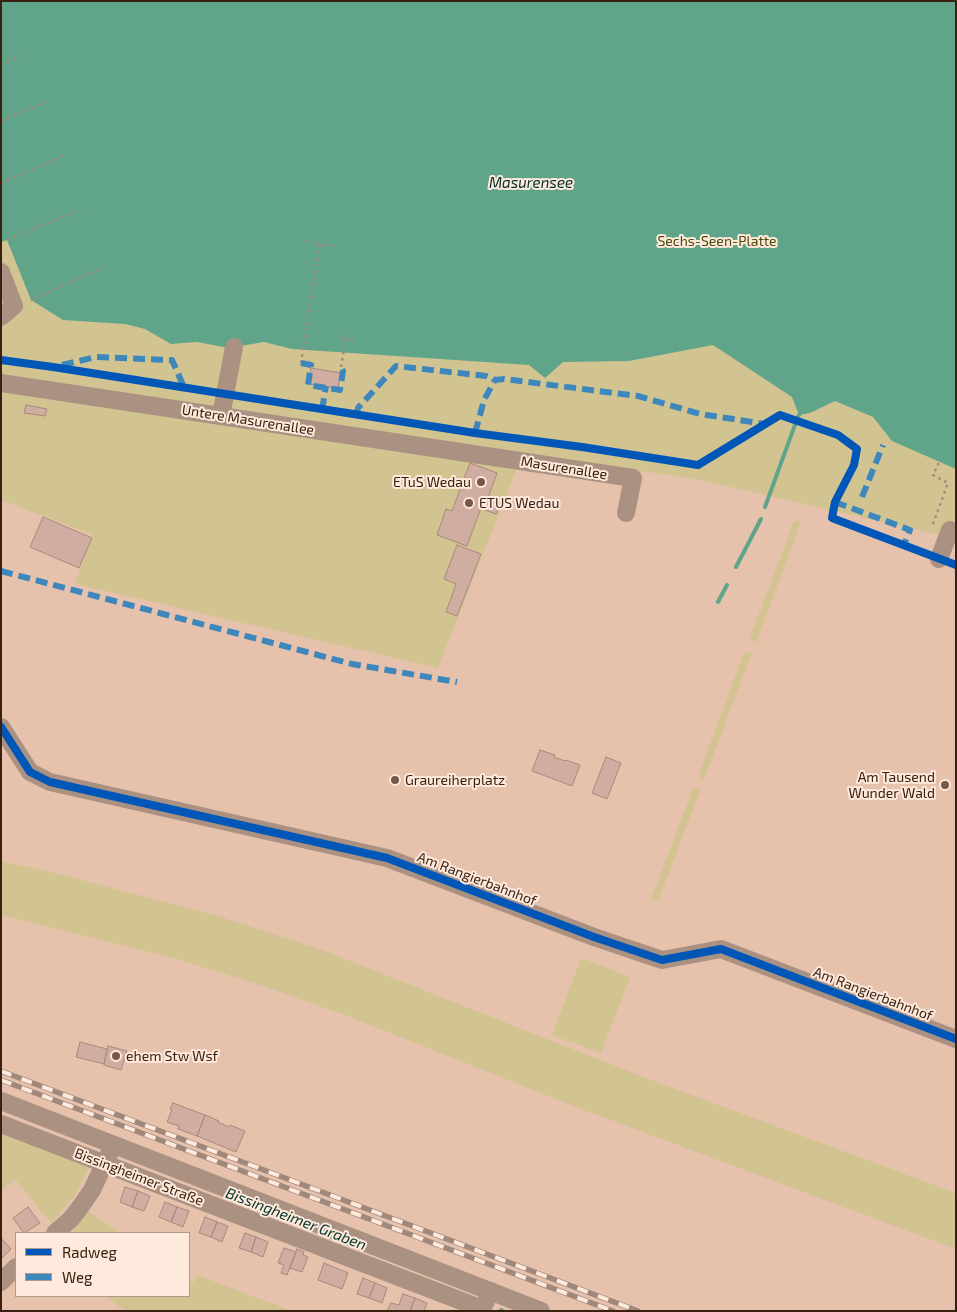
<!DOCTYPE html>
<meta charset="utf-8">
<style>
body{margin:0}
#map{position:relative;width:957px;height:1312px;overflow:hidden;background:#e6c1ac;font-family:"Exo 2",sans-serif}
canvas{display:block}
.frame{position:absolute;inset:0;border:2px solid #392010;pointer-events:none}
.legend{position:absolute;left:15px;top:1232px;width:175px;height:65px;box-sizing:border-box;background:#fee9dc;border:1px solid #af998a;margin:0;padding:6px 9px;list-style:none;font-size:15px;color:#392010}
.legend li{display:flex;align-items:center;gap:10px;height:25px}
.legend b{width:25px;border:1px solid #af998a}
</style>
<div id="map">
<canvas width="957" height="1312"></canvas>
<div class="frame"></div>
<ul class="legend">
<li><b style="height:6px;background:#0057b8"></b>Radweg</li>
<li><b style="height:6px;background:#3e87bc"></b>Weg</li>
</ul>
</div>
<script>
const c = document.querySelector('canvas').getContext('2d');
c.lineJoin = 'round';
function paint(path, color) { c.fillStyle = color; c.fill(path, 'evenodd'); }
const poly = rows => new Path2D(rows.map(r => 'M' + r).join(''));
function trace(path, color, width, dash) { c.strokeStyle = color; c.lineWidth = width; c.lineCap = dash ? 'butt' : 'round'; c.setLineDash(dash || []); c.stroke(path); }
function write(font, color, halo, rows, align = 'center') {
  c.font = font + ' "Exo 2",sans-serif'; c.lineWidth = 4; c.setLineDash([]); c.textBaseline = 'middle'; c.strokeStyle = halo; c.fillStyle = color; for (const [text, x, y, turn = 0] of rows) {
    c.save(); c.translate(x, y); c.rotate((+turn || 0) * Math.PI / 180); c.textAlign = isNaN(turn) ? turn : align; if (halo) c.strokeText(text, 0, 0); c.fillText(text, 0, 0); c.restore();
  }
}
paint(poly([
 [1,1,956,1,956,539,700,480,1,374],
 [1,390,517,468,438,668,75,584,93,535,1,500],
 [796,521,801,522,756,643,751,640,750,637,793,524],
 [747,652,752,653,704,780,701,779,699,776,699,774,743,655],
 [695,788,701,789,658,901,651,899,692,791],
 [1,861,59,874,218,916,325,951,638,1075,956,1193,956,1249,581,1109,342,1014,266,987,174,958,1,915],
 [581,958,630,977,601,1053,552,1035],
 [1,1129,91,1164,75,1195,52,1224,15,1179,1,1191],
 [88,1211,120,1233,70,1233,76,1228],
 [197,1275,292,1311,126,1311,105,1296,189,1296,189,1280,193,1283]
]), '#d2c491');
paint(poly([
 [1,1,956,1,956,469,892,441,873,417,835,401,810,413,799,415,792,397,713,345,629,361,563,362,545,378,529,365,292,349,264,342,229,348,197,342,171,344,145,329,125,324,63,320,31,300,7,240,1,242]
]), '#60a58a');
trace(poly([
 [797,418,799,415],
 [765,507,796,422],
 [736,567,761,519],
 [718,602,727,585],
 [501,1310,503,1311]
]), '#60a58a', 4);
const building = poly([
 [311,368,341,373,338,388,309,384,311,368],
 [26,405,47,409,45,416,24,413,26,405],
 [470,463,497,473,488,498,485,497,467,546,437,535,446,509,452,511,470,463],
 [489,499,500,504,496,514,485,510,489,499],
 [43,517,92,538,79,568,30,547,43,517],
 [457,545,481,554,457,616,446,612,456,584,444,579,457,545],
 [540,750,555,755,554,757,565,761,566,760,580,765,572,786,532,771,540,750],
 [606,757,621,763,607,799,592,793,606,757],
 [80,1042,107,1049,104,1064,76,1057,80,1042],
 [108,1046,127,1051,121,1070,104,1065,108,1046],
 [173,1103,205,1115,197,1136,178,1129,179,1126,167,1122,172,1110,170,1109,173,1103],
 [205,1115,219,1121,218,1122,229,1127,230,1125,245,1131,236,1152,197,1136,205,1115],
 [125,1187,138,1191,132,1207,120,1202,125,1187],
 [138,1191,150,1196,144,1211,132,1207,138,1191],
 [165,1202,177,1207,171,1222,159,1217,165,1202],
 [28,1207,40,1223,24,1233,13,1218,28,1207],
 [177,1207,189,1211,183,1227,171,1222,177,1207],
 [205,1217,217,1222,211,1237,199,1233,205,1217],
 [217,1222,228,1226,222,1242,211,1237,217,1222],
 [245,1233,256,1237,251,1252,239,1248,245,1233],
 [256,1237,268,1242,263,1257,251,1252,256,1237],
 [1,1238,11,1249,1,1259,1,1238],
 [284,1248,296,1252,287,1275,281,1273,284,1265,278,1263,284,1248],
 [297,1249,304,1252,303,1255,308,1257,302,1272,290,1268,297,1249],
 [324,1263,348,1273,342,1289,318,1280,324,1263],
 [363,1278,375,1283,369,1298,357,1294,363,1278],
 [375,1283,387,1288,382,1303,369,1298,375,1283],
 [403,1294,415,1298,410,1311,387,1311,391,1303,399,1305,403,1294],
 [415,1298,427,1303,424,1311,410,1311,415,1298]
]);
paint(building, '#cfada1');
trace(building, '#a7897e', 1);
trace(poly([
 [1,64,20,56],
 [1,121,48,101],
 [1,183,66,155],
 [7,240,80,210],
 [305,241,335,246],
 [31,300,104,267],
 [339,337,353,339],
 [301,363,320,244],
 [341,367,346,338],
 [933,524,948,483,933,475,939,462]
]), '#a28b7e', 2.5, [2.5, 4]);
trace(poly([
 [1,272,14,306,1,317],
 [1,383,633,478,626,513],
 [221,416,234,347],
 [939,559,950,530],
 [1,727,30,772,50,782,387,858,594,937,662,960,721,949,956,1039],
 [1,1101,541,1311],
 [1,1124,482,1309,491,1291],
 [55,1233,71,1219,81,1206,92,1190,109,1154],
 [1,1282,16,1267]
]), '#aa9182', 18);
const rail = poly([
 [1,1071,638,1311],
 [1,1080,613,1311]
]);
trace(rail, '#a0897b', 5.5);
trace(rail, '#fee9dc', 4, [11]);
trace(poly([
 [301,363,311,365,308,385,340,390,343,371,341,367],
 [62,365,96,357,172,360,184,387],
 [322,410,326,386],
 [356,415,358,408,396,366,486,376,495,380,504,379,638,396,700,414,765,424],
 [475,433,484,400,495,380],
 [862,497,883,445],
 [835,502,910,530,904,545],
 [1,571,352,664,457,682]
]), '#3e87bc', 6, [12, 6]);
trace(poly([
 [1,360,53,367,475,433,582,447,698,465,780,415,838,435,857,449,854,465,835,502,832,518,956,565],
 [1,727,30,772,50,782,387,858,594,937,662,960,721,949,956,1039]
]), '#0057b8', 8);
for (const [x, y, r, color] of [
 [481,482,5,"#765847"],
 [469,503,5,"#765847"],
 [395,780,5,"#765847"],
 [945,785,5,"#765847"],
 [116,1056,5,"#765847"]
]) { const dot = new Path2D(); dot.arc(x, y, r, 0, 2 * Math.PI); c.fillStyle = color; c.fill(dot); trace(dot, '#fee9dc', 2); }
write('14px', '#4a4c08', '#fee9dc', [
 ["Sechs-Seen-Platte",717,241]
]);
write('14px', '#392010', '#fee9dc', [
 ["Untere Masurenallee",248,420,9],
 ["Masurenallee",564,468,9],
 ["Am Rangierbahnhof",477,879,21],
 ["Am Rangierbahnhof",873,994,21],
 ["Bissingheimer Straße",139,1177,21]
]);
write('14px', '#392010', '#fee9dc', [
 ["ETuS Wedau",471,482,"right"],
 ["ETUS Wedau",479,503],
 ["Am Tausend",935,777,"right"],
 ["Wunder Wald",935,793,"right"],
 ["Graureiherplatz",405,780],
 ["ehem Stw Wsf",126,1056]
], 'left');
write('italic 15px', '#013428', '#fee9dc', [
 ["Masurensee",531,183],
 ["Bissingheimer Graben",296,1219,21]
]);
</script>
